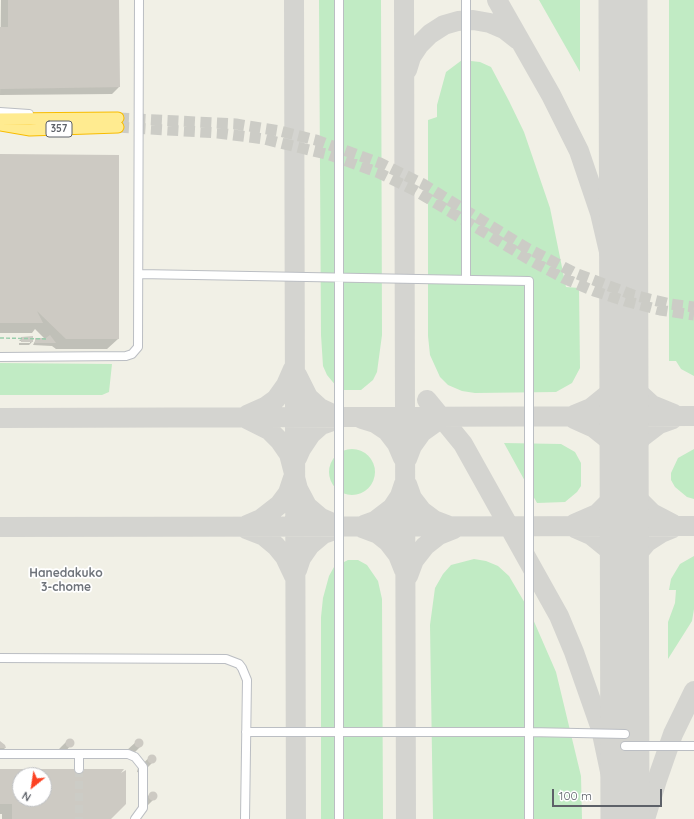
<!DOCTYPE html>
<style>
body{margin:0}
#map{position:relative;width:694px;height:819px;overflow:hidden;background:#f1f0e6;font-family:Quicksand,sans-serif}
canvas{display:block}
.north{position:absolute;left:12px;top:767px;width:40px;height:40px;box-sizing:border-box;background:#fff;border:1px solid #bec0c3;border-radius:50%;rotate:210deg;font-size:11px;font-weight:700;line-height:16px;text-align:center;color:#5d6168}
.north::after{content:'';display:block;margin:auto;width:14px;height:18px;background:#fc4222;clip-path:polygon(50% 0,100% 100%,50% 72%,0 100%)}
.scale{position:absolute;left:552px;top:789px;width:110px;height:18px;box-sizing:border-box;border:2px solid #5d6168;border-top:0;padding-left:5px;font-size:12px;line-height:14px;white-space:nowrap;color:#5d6168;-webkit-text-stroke:3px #fff;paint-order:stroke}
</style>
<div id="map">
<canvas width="694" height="819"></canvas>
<div class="north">N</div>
<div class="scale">100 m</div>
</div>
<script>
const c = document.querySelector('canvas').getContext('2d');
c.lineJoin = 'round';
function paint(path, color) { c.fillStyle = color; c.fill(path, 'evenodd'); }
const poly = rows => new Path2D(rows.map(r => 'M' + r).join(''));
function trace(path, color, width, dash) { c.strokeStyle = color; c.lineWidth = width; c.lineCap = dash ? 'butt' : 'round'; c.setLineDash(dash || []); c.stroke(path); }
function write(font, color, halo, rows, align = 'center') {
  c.font = font + ' Quicksand,sans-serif'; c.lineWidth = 3.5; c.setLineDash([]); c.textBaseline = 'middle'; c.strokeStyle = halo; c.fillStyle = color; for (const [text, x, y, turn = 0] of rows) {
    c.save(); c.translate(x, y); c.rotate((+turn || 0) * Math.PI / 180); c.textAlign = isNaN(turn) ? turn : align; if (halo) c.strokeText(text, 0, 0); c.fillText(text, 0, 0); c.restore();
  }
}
paint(poly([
 [319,0,381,0,382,335,377,372,373,380,361,390,343,390,337,387,327,375,323,366,321,335],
 [539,0,580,0,580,72],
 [669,0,694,0,694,376,681,369,676,361,669,361],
 [462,60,480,62,491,67,509,101,524,132,550,208,566,287,579,288,580,368,572,383,556,392,475,393,462,391,448,385,440,377,430,355,428,336,428,120,437,117,437,105,446,72],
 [0,363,112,364,109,392,102,395,0,395],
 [504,443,561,444,575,452,581,463,581,486,577,492,565,502,537,503],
 [694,449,694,499,687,497,675,487,671,480,671,473,678,458],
 '329 472a23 23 0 1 1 46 0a23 23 0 1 1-46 0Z',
 [694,556,694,609,692,621,668,659,668,622,675,603,676,590,669,590,671,579,680,564],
 [474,559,486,561,498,566,509,576,529,610,556,672,581,776,582,819,433,819,430,625,435,588,443,574,451,565],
 [348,560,358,560,367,565,378,581,382,599,383,819,321,819,321,617,323,598,329,576,334,567]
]), '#c1ebc4');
paint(poly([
 [1,0,118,0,119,87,112,94,0,95],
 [0,155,118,339,107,349,56,349,52,346,33,345,36,339,45,339,35,329,32,333,0,333],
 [22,338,32,342,29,345,19,345,19,343,30,343,30,341,19,341],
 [68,740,72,740,74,742,61,756,58,750],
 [141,740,141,746,131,756,126,751,137,741],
 [0,745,4,746,5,748,0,754],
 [152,755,155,760,145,770,141,773,137,772,138,768],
 [0,770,74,773,78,776,85,770,118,776,110,819,2,819,2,814,0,814],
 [20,775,44,775,44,799,20,799],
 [154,794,155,798,145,808,139,809,139,805,149,795]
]), '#0003');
trace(poly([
 [294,0,296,819],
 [404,0,406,819],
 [497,0,551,95,579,151,600,213,613,269,624,351,623,367,618,379,607,395,591,408,574,415],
 [407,70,411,57,419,45,430,34,444,25,458,21,473,20,490,23,504,29,518,40],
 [624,360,629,378,639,393,652,405,674,414],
 [297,375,308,397,320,408,337,416],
 [427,400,463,444,559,616,574,652,601,729,620,819],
 [247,415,265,407,276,399,286,385,293,369],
 [0,418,694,416],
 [247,419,269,430,280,441,289,454,298,489,307,506,321,518,337,525],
 [362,419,375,423,387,431,397,444,403,458],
 [574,419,594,428,609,440,619,455,628,486,632,493,652,513,673,524],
 [297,458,301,449,311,434,321,425,338,419],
 [407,459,412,446,422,432,436,422,447,418],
 [407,484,412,498,422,511,434,520,447,525],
 [574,524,597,514,611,500,621,482,630,453,642,437,659,424,673,419],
 [247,525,261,519,279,505,288,493,293,478],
 [364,525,375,521,392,508,400,496,404,484],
 [0,527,694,526],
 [362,528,378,534,388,542,398,555,404,570],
 [575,528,591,535,607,548,620,566,624,580],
 [246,529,264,536,276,546,285,557,294,576],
 [297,570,301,558,310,545,323,534,337,529],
 [408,576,414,560,425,546,439,535,454,529],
 [624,580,632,560,647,542,661,533,673,528],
 [645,819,657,780,673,734,694,691]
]), '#d4d4d0', 20);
trace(poly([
 [623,0,625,819]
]), '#d4d4d0', 49);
paint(poly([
 [8,0,119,0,120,87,0,89,0,27,8,27],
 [0,154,119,155,119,339,66,339,37,311,43,323,0,323],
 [50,335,56,343,35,343,35,338,46,338],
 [33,336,33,342,21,342,21,337],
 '134.5 743a4.5 4.5 0 1 1 9 0a4.5 4.5 0 1 1-9 0Z',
 '65.5 743a4.5 4.5 0 1 1 9 0a4.5 4.5 0 1 1-9 0Z',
 [0,741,5,745,6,748,0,748],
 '147.5 759a4.5 4.5 0 1 1 9 0a4.5 4.5 0 1 1-9 0Z',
 [0,769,74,769,76,774,79,774,84,772,84,769,124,769,121,773,126,770,126,804,111,819,12,819,12,804,0,804],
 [20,775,44,775,44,799,20,799],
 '148.5 796a4.5 4.5 0 1 1 9 0a4.5 4.5 0 1 1-9 0Z'
]), '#cdcac3');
trace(poly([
 [79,769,79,819]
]), '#ccccc6', 8, [8, 4]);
trace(poly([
 [118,118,236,124,280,131,316,140,380,163,423,184,525,247,575,273,633,295,670,304,694,307],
 [118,127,218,133,264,139,330,155,377,172,416,191,530,260,563,278,594,291,625,301,660,310,694,315]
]), '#ccccc6', 11, [11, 5.5]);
const minor = poly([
 [339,0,339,819],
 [466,0,466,280],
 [0,112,29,114],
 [139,274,529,281,529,819],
 [0,357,126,356,132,354,138,347,139,0],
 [0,658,226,659,239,664,242,668,247,680,245,819],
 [246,732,529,732,625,734],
 [625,746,694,746],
 [0,754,128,754,135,757,143,767,143,808,135,819],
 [79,769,79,754]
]);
const highway = poly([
 [0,119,118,118],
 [0,125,30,130,118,127]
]);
trace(minor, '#bbbec3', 10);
trace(highway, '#f8bc00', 13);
trace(poly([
 [0,338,48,339]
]), '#98cdab', 1.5, [4, 2]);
trace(minor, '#fff', 8);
trace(highway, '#ffeb90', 11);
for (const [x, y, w] of [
 [59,129,26]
]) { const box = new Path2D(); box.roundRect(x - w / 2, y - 8, w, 16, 3); c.fillStyle = '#fff'; c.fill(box); trace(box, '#5d6168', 1); }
write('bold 10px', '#5d6168', null, [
 ["357",59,129]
]);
write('bold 12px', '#6e737a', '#fff', [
 ["Hanedakuko",66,573],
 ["3-chome",66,587]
]);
</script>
